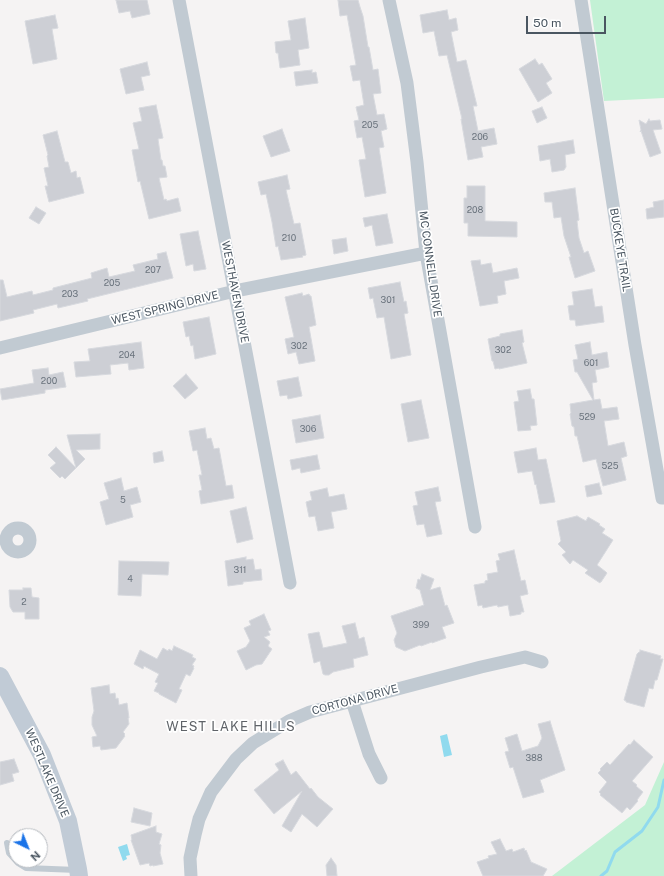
<!DOCTYPE html>
<style>
body{margin:0}
#map{position:relative;width:664px;height:876px;overflow:hidden;background:#f5f3f3;font-family:"Public Sans",sans-serif}
canvas{display:block}
.north{position:absolute;left:8px;top:828px;width:40px;height:40px;box-sizing:border-box;background:#fff;border:1px solid #b7bbc0;border-radius:50%;rotate:137deg;font-size:11px;font-weight:700;line-height:16px;text-align:center;color:#4a5661}
.north::after{content:'';display:block;margin:auto;width:14px;height:18px;background:#1a73e8;clip-path:polygon(50% 0,100% 100%,50% 72%,0 100%)}
.scale{position:absolute;left:526px;top:16px;width:80px;height:18px;box-sizing:border-box;border:2px solid #4a5661;border-top:0;padding-left:5px;font-size:12px;line-height:14px;white-space:nowrap;color:#4a5661;-webkit-text-stroke:3px #fff;paint-order:stroke}
</style>
<div id="map">
<canvas width="664" height="876"></canvas>
<div class="north">N</div>
<div class="scale">50 m</div>
</div>
<script>
const c = document.querySelector('canvas').getContext('2d');
c.lineJoin = 'round';
function paint(path, color) { c.fillStyle = color; c.fill(path, 'evenodd'); }
const poly = rows => new Path2D(rows.map(r => 'M' + r).join(''));
function trace(path, color, width, dash) { c.strokeStyle = color; c.lineWidth = width; c.lineCap = dash ? 'butt' : 'round'; c.setLineDash(dash || []); c.stroke(path); }
function write(font, color, halo, rows, align = 'center') {
  c.font = font + ' "Public Sans",sans-serif'; c.lineWidth = 3.5; c.setLineDash([]); c.textBaseline = 'middle'; c.strokeStyle = halo; c.fillStyle = color; for (const [text, x, y, turn = 0] of rows) {
    c.save(); c.translate(x, y); c.rotate((+turn || 0) * Math.PI / 180); c.textAlign = isNaN(turn) ? turn : align; if (halo) c.strokeText(text, 0, 0); c.fillText(text, 0, 0); c.restore();
  }
}
paint(poly([
 [590,0,664,0,664,98,604,101],
 [664,762,664,876,552,876,645,805]
]), '#c3f1d5');
paint(poly([
 [447,734,452,755,444,757,440,736],
 [127,844,130,855,126,856,127,859,123,861,118,847]
]), '#90daee');
trace(poly([
 [601,876,607,871,615,852,642,831,658,807,664,780]
]), '#90daee', 3);
const building = poly([
 [116,0,147,0,150,14,132,18,130,11,119,13,116,0],
 [338,0,358,0,360,7,363,16,368,47,369,47,373,70,378,69,381,93,373,94,377,115,384,114,387,129,381,131,384,147,379,148,386,193,365,197,359,160,366,159,362,137,357,138,354,121,359,120,356,107,364,105,360,80,353,81,350,66,356,65,347,15,340,16,338,0],
 [447,10,449,20,456,18,458,30,451,32,457,62,466,60,477,106,473,106,478,131,494,128,497,144,481,147,483,157,468,160,461,119,462,119,447,55,439,56,434,31,423,33,420,15,447,10],
 [55,15,58,28,52,29,57,59,33,64,25,21,55,15],
 [305,18,309,48,298,50,300,65,280,68,278,53,276,53,275,42,291,40,288,21,305,18],
 [535,59,539,65,542,63,552,79,546,83,552,93,538,102,519,69,535,59],
 [147,62,150,75,141,77,144,90,126,94,120,69,147,62],
 [312,70,312,73,316,72,318,83,296,86,294,72,312,70],
 [156,105,163,138,158,139,161,160,162,160,163,166,165,166,167,177,159,178,164,200,166,199,167,201,178,198,181,211,149,219,140,181,138,182,132,150,139,149,133,123,142,121,139,108,156,105],
 [542,107,547,118,537,123,532,111,542,107],
 [649,119,650,121,660,120,662,129,653,130,661,153,650,157,641,131,640,132,641,130,639,120,646,124,649,119],
 [282,129,290,151,271,157,263,136,282,129],
 [57,131,65,162,68,162,71,173,76,171,77,178,80,177,84,193,49,202,45,186,48,186,44,168,49,167,47,156,48,155,43,135,57,131],
 [573,140,575,153,565,155,566,167,564,170,552,172,550,159,540,161,538,146,573,140],
 [287,175,290,189,286,190,294,224,300,223,306,255,302,256,303,257,281,260,278,246,276,247,272,222,266,194,261,195,258,182,287,175],
 [467,186,485,186,485,221,517,222,517,237,468,236,468,223,464,223,464,198,467,198,467,186],
 [575,188,579,220,577,221,579,238,584,253,588,251,595,271,575,278,569,257,571,257,564,236,561,217,554,218,552,202,545,202,544,193,575,188],
 [664,200,664,217,647,219,646,209,654,207,653,202,664,200],
 [36,207,46,213,39,224,29,218,36,207],
 [387,214,393,243,376,246,372,225,365,227,363,218,387,214],
 [198,231,206,269,194,271,193,264,186,266,180,234,198,231],
 [346,238,348,251,334,254,332,240,346,238],
 [166,252,173,278,87,299,88,301,58,308,57,304,33,310,34,313,0,321,0,280,3,280,7,297,32,291,33,295,53,290,53,288,92,278,91,273,107,268,109,277,135,271,133,265,158,259,157,254,166,252],
 [480,260,481,265,491,263,493,273,517,268,519,278,504,281,506,294,497,296,498,303,480,306,471,261,480,260],
 [400,282,404,302,406,301,408,313,404,314,411,355,391,359,384,317,377,318,373,298,370,299,368,288,400,282],
 [592,289,595,307,602,306,604,322,576,326,575,320,570,320,568,306,574,305,572,292,592,289],
 [302,293,303,296,309,294,310,296,311,296,316,325,309,327,315,361,299,364,296,352,288,354,285,339,294,337,285,297,302,293],
 [209,317,216,354,195,359,193,345,191,346,189,336,186,337,183,322,209,317],
 [522,330,524,342,522,343,527,363,499,369,499,368,495,369,493,361,492,361,488,339,500,336,500,334,522,330],
 [141,342,144,368,129,370,128,363,110,365,111,374,76,377,74,362,90,361,88,349,141,342],
 [590,342,592,355,607,352,609,367,595,370,597,382,592,383,594,400,600,399,602,409,617,407,619,419,604,421,608,446,624,442,627,456,621,458,626,480,603,486,596,459,583,462,577,436,575,436,574,427,572,426,570,414,571,413,570,404,593,400,577,372,575,372,573,360,578,359,575,345,590,342],
 [48,368,49,375,63,372,66,387,45,390,45,393,2,400,0,389,34,383,32,370,48,368],
 [186,374,198,388,185,399,173,386,186,374],
 [298,377,302,396,288,399,287,395,280,396,277,381,298,377],
 [530,389,532,399,534,399,537,425,530,426,531,430,518,431,514,402,519,401,517,391,530,389],
 [421,400,429,438,408,442,401,404,421,400],
 [320,415,324,438,296,443,292,420,320,415],
 [205,428,207,439,211,438,214,449,219,448,226,486,232,485,234,498,201,504,199,491,202,490,199,475,202,475,197,450,193,451,189,431,205,428],
 [100,434,100,449,76,450,85,459,76,468,67,435,100,434],
 [56,447,76,468,65,479,62,476,60,478,50,468,56,463,48,455,56,447],
 [536,448,538,460,546,459,555,502,540,504,536,484,535,485,532,471,518,473,514,452,536,448],
 [162,451,164,461,154,463,153,453,162,451],
 [317,455,320,469,301,473,300,468,292,470,290,460,317,455],
 [121,478,124,491,137,487,141,502,130,505,133,517,106,525,100,502,109,499,104,483,121,478],
 [599,483,602,494,587,497,585,486,599,483],
 [438,487,441,501,435,502,442,534,427,537,424,524,417,525,413,506,418,505,415,492,438,487],
 [327,488,329,497,344,494,347,509,331,512,334,528,318,531,315,516,309,517,306,502,312,500,310,492,327,488],
 [246,507,253,539,237,543,230,511,246,507],
 [577,516,586,521,588,517,600,524,599,525,605,529,602,533,613,540,597,565,606,572,607,573,601,582,600,582,600,583,585,573,588,570,573,560,570,564,562,555,566,552,558,544,561,541,557,521,577,516],
 [514,550,521,581,525,580,528,594,520,596,524,612,521,612,521,614,510,616,508,605,498,607,497,605,483,608,482,605,478,606,474,585,485,583,485,581,488,580,487,574,498,572,496,561,500,560,498,554,514,550],
 [246,557,246,560,253,559,255,570,261,569,262,580,243,582,243,584,228,586,225,561,246,557],
 [119,561,169,562,168,575,142,574,141,596,118,595,119,561],
 [422,574,434,579,430,590,440,587,445,606,447,605,454,623,442,627,446,638,432,643,432,642,421,646,420,645,405,651,396,647,394,640,397,633,391,616,424,605,420,590,416,588,418,579,420,580,422,574],
 [23,588,31,588,32,597,39,598,39,619,25,619,25,612,13,612,10,607,9,590,23,590,23,588],
 [264,614,271,630,268,631,270,635,264,637,270,642,268,646,272,649,262,664,256,665,246,670,237,651,246,647,250,641,244,628,251,625,249,621,264,614],
 [355,623,359,639,364,637,368,655,353,659,354,667,333,672,329,675,325,675,323,674,320,661,314,663,308,634,319,632,323,648,347,643,342,626,355,623],
 [174,646,193,655,192,657,196,659,192,665,194,666,193,668,194,668,190,676,186,674,179,689,182,690,176,703,159,694,159,693,154,691,158,683,155,682,159,674,144,666,143,669,134,664,140,650,157,659,163,648,168,651,169,649,172,651,174,646],
 [640,650,661,656,660,659,663,659,657,680,655,680,653,689,649,688,644,707,626,702,626,701,624,700,637,654,639,652,640,652,640,650],
 [109,685,110,694,115,693,116,699,118,698,119,705,127,703,129,718,128,718,129,724,123,732,125,734,124,735,125,736,116,748,101,750,100,746,93,747,92,737,97,736,92,725,92,717,94,711,91,688,109,685],
 [550,721,565,770,540,780,544,792,523,798,513,767,510,768,505,752,509,751,505,738,517,734,522,751,538,746,542,738,538,724,550,721],
 [634,740,653,757,632,781,637,785,636,786,643,792,637,800,638,801,630,810,627,807,622,813,600,795,601,794,599,792,607,782,598,773,601,770,600,769,607,762,610,765,629,744,630,745,634,740],
 [14,759,19,772,12,774,14,781,0,785,0,762,14,759],
 [283,760,291,775,296,771,310,789,311,788,318,797,333,809,317,827,302,814,291,832,282,826,302,791,274,814,254,790,279,770,275,764,283,760],
 [134,808,152,813,150,826,131,822,134,808],
 [156,826,156,832,162,834,159,844,161,845,160,853,163,864,153,866,153,865,150,866,149,863,140,865,131,840,132,840,131,835,156,826],
 [500,839,506,851,512,849,513,852,524,848,525,851,526,850,531,862,547,869,543,876,483,876,477,862,489,858,488,856,497,854,491,842,500,839],
 [331,858,336,865,337,876,327,876,326,865,331,858]
]);
paint(building, '#cdcfd5');
trace(building, '#d7d9de', 1);
trace(poly([
 [7,843,9,853,18,863,26,868,77,870]
]), '#c1cad2', 6);
trace(poly([
 [179,0,290,583],
 [389,0,407,83,417,162,426,253,475,527],
 [581,0,635,345,662,498,664,498],
 [0,348,235,291,426,253],
 '6 540a12 12 0 1 1 24 0a12 12 0 1 1-24 0Z',
 [352,701,369,754,381,778],
 [191,876,190,858,195,835,199,819,211,792,236,759,253,743,289,721,310,712,481,667,525,657,542,662]
]), '#c1cad2', 13);
trace(poly([
 [0,676,42,755,68,821,78,869,79,876]
]), '#c1cbd6', 18);
write('9px', '#6b747e', null, [
 ["205",370,125],
 ["206",480,137],
 ["208",475,210],
 ["210",289,238],
 ["207",153,270],
 ["205",112,283],
 ["203",70,294],
 ["301",388,300],
 ["302",299,346],
 ["302",503,350],
 ["204",127,355],
 ["601",591,363],
 ["200",49,381],
 ["529",587,417],
 ["306",308,429],
 ["525",610,466],
 ["5",123,500],
 ["311",240,570],
 ["4",130,579],
 ["2",24,602],
 ["399",421,625],
 ["388",534,758]
]);
write('11px', '#4a5661', '#fff', [
 ["BUCKEYE TRAIL",620,250,81],
 ["MC CONNELL DRIVE",430,264,82],
 ["WESTHAVEN DRIVE",235,292,79],
 ["WEST SPRING DRIVE",165,308,-14],
 ["CORTONA DRIVE",355,700,-15],
 ["WESTLAKE DRIVE",47,773,67]
]);
c.letterSpacing = '1px';
write('13px', '#5f6368', '#fff', [
 ["WEST LAKE HILLS",231,727]
]);
c.letterSpacing = '0px';
</script>
